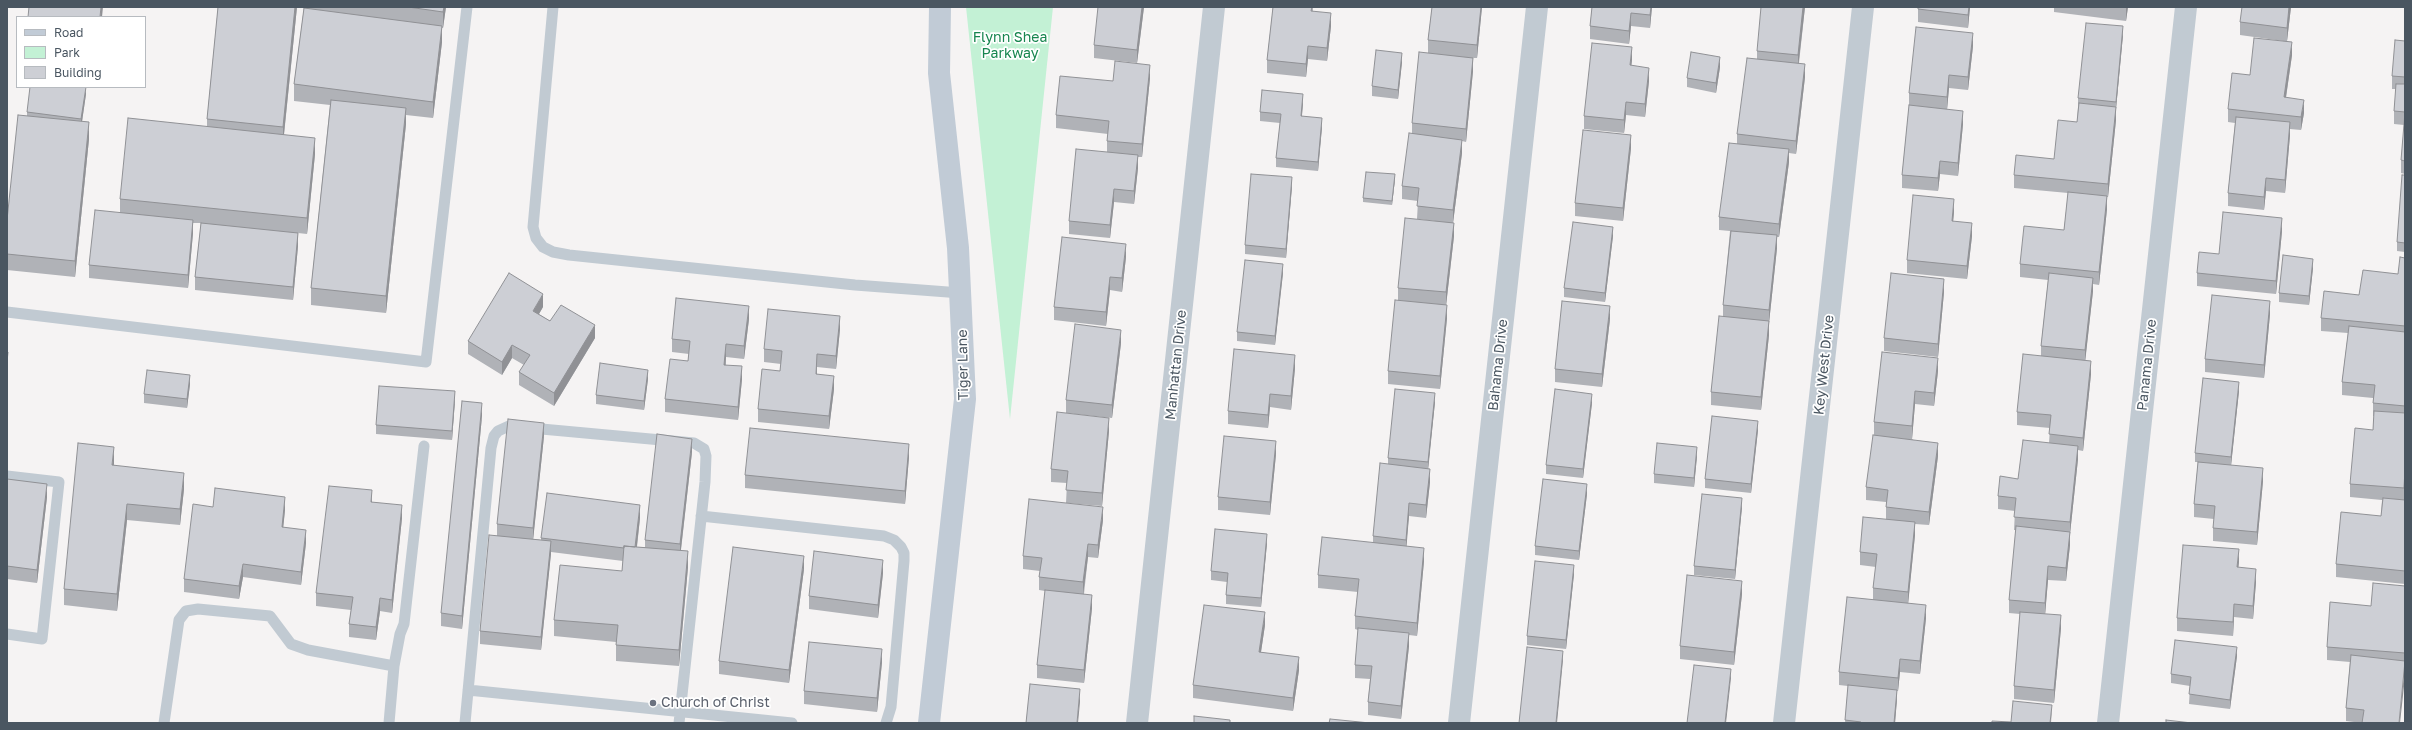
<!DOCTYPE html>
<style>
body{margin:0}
#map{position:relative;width:2412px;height:730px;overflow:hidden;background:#f5f3f3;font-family:"Golos Text",sans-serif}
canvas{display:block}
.frame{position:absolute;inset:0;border:8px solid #4a5661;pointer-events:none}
.legend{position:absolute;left:16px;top:16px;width:130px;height:72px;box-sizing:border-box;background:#fff;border:1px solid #b7bbc0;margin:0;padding:5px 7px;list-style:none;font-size:12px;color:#4a5661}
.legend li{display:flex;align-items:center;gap:8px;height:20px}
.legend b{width:20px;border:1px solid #b7bbc0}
</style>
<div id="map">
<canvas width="2412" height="730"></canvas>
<div class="frame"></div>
<ul class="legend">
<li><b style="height:5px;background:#c1cbd6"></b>Road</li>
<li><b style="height:11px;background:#c3f1d5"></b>Park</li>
<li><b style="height:11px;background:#cdcfd5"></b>Building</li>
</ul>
</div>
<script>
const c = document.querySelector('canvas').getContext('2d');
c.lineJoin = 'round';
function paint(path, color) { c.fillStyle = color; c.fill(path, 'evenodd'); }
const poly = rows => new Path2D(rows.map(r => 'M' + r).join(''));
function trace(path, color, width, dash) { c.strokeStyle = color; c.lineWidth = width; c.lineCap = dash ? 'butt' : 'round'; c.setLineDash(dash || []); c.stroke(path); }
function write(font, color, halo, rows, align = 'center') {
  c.font = font + ' "Golos Text",sans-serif'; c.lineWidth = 3.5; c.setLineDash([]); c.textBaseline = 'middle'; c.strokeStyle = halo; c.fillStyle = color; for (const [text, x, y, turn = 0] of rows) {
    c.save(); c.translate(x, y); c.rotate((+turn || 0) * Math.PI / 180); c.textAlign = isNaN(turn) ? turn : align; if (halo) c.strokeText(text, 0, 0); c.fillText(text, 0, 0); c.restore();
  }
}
paint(poly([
 [966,7,1053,7,1010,419]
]), '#c3f1d5');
trace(poly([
 [553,7,533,227,536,238,543,247,553,252,569,255,855,285,961,293],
 [7,312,426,362,467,7],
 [7,476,59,482,42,639,7,634],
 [701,516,884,536,894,540,901,547,904,553,904,561,891,707,886,723],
 [468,690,792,723],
 [164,723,179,620,186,611,198,609,270,616,291,644,308,650,394,666],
 [389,723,394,666,400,634,404,624,424,446],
 [465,723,491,448,494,436,498,431,509,426,694,443,704,449,706,456,705,482,679,723]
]), '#c1cad2', 11);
trace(poly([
 [1137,723,1214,7],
 [1459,723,1537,7],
 [1784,723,1863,7],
 [2108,723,2186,7]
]), '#c1cad2', 22);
trace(poly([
 [929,723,965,399,958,248,939,73,940,7]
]), '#c1cbd6', 22);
paint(poly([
 [218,7,297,7,284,135,315,154,307,234,298,233,298,246,293,300,195,290,195,277,201,223,193,223,193,233,188,288,89,278,89,265,120,213,120,199,207,126,207,119],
 [304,7,446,7,443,28,442,28,442,42,433,118,406,115,406,124,386,313,311,305,311,288,330,105,294,101,294,84],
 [1144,7,1137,63,1094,58,1094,45],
 [1273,7,1313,7,1313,11,1331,26,1327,61,1308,59,1306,77,1267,73,1267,60],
 [1432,7,1482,7,1477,58,1473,58,1473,71,1466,142,1462,141,1462,153,1453,223,1454,236,1446,305,1447,318,1440,389,1388,384,1388,371,1398,300,1398,288,1435,221,1417,219,1418,201,1402,199,1402,186,1412,133,1412,123,1428,53,1428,40],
 [1592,7,1652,7,1650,28,1631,26,1629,44,1590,39,1590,26],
 [1805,7,1799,63,1805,77,1796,154,1789,153,1789,162,1779,237,1777,237,1777,248,1769,323,1769,335,1761,410,1711,405,1711,392,1723,317,1723,305,1730,231,1719,230,1719,217,1737,144,1737,134,1757,59,1757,51],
 [1918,7,1970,7,1968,28,1918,22],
 [2054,7,2128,7,2126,21,2054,12],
 [2291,7,2287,41,2292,55,2286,98,2304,113,2301,130,2290,129,2290,135,2285,193,2266,191,2264,210,2228,206,2228,193,2235,123,2228,122,2228,109,2250,75,2283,41,2240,35,2240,22],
 [2123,35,2116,109,2116,120,2108,197,2107,197,2107,209,2099,285,2093,284,2093,291,2085,361,2091,374,2083,451,2078,450,2078,459,2070,534,2070,545,2066,581,2048,580,2045,614,2061,628,2054,703,2014,699,2014,686,2020,614,2009,613,2009,600,2016,530,2014,530,2015,511,1998,509,1998,496,2018,479,2049,443,2050,428,2017,425,2017,412,2041,356,2041,346,2048,280,2020,277,2020,264,2064,230,2068,193,2014,188,2014,175,2054,159,2077,122,2078,107,2078,98],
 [2405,41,2405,174,2401,173,2401,160,2404,125,2394,124,2394,111,2396,89,2392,89,2392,76],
 [1973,46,1968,90,1949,88,1947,109,1963,124,1958,176,1940,174,1938,191,1902,188,1902,175,1909,106,1909,93],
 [1632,60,1631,66,1649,81,1645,117,1626,115,1624,133,1584,129,1584,116],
 [1402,62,1398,99,1372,96,1372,86],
 [1720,67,1716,93,1687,87,1687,78],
 [1150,78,1142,157,1138,157,1138,168,1134,204,1114,202,1110,238,1069,234,1069,221,1107,152,1107,141,1108,134,1056,128,1056,115,1113,81],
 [86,94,82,122,89,139,75,277,7,270,7,220,27,116,27,112],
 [1303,103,1302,116,1322,127,1318,171,1276,167,1276,158,1280,123,1260,121,1260,112],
 [1631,148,1623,221,1575,216,1575,203],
 [2405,175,2405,252,2397,251,2397,242],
 [1395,179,1392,205,1363,202,1363,198],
 [1292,186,1286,258,1245,254,1245,245],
 [1954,212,1953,221,1972,236,1967,279,1907,273,1907,260],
 [2282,231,2276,294,2197,286,2197,273,2219,254],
 [1613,236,1605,302,1564,297,1564,288],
 [1126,257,1122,292,1110,290,1106,326,1054,320,1054,307],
 [2405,258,2405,483,2404,500,2405,500,2405,584,2336,577,2336,564,2381,516,2382,500,2350,497,2350,484,2373,430,2374,416,2373,416,2373,398,2342,395,2342,382,2348,333,2321,331,2321,318,2359,295,2398,274],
 [2313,268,2309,305,2279,302,2279,293],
 [1283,273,1275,345,1237,341,1237,332],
 [1944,292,1938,357,1884,351,1884,338],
 [543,307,539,314,550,321,595,338,554,406,519,385,519,372,524,365,512,358,502,375,468,354,468,341],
 [2270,314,2264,378,2205,372,2205,359],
 [749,319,744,359,726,357,726,365,742,379,738,420,665,412,665,399,688,361,689,354,672,352,672,339],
 [1610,319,1602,387,1555,382,1555,369],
 [840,329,836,369,817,367,817,374,834,389,829,429,758,422,758,409,780,371,781,364,764,362,764,349],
 [1121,343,1112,418,1066,413,1066,400],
 [1295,368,1291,410,1270,407,1268,428,1228,424,1228,411],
 [1938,371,1934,406,1915,404,1912,439,1938,456,1929,525,1915,524,1915,535,1908,603,1926,618,1920,674,1900,672,1898,691,1897,691,1897,699,1895,723,1845,723,1848,686,1839,685,1839,672,1873,600,1873,588,1876,567,1860,565,1860,552,1886,519,1886,502,1866,500,1866,487,1874,435,1874,422],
 [648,379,644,410,596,404,596,395],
 [190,384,187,408,144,403,144,394],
 [2239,391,2231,465,2263,481,2257,545,2213,541,2213,528,2214,519,2194,517,2194,504,2198,462,2195,462,2195,453],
 [455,400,452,440,376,434,376,425],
 [1435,402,1428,468,1430,482,1426,518,1409,516,1406,546,1424,561,1417,636,1409,635,1409,646,1401,719,1368,715,1368,702,1370,679,1355,678,1355,665,1358,630,1355,629,1355,616,1358,592,1318,588,1318,575,1373,542,1373,536,1388,464,1388,458],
 [1592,403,1583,478,1546,474,1546,465],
 [482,416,462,629,441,626,441,613],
 [1758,430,1751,493,1705,488,1705,479],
 [1109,431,1102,506,1066,503,1067,483,1051,482,1051,469],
 [544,436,533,539,541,540,541,538,640,518,637,547,645,547,645,540,692,452,681,550,688,567,679,666,616,661,616,642,554,636,554,620,622,571,623,561,551,552,541,650,480,644,480,631,497,535,497,524],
 [1276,454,1270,515,1218,510,1218,497],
 [1697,456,1694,487,1654,483,1654,474],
 [909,457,905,504,745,488,745,475],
 [114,465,184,489,180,525,127,520,117,611,64,605,64,589],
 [7,479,47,497,37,583,7,579],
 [1587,494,1579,560,1535,555,1535,546],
 [372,502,402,518,392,613,380,611,376,640,349,637,349,624,351,610,316,606,316,593],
 [213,507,285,510,283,527,306,543,301,585,243,577,239,599,184,592,184,579],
 [1742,507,1735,579,1694,575,1694,566],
 [1103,520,1098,558,1088,557,1084,594,1092,608,1084,683,1037,678,1037,665,1045,591,1039,590,1039,577,1040,571,1023,569,1023,556],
 [1267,543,1261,607,1226,604,1226,595,1227,582,1211,580,1211,571],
 [2239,562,2238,568,2256,582,2253,619,2234,617,2233,636,2177,631,2177,618],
 [804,569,789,683,719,674,719,661],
 [883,573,878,618,809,609,809,596],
 [1574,574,1566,649,1527,645,1527,636],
 [2405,586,2405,677,2362,723,2346,721,2346,708,2350,662,2327,660,2327,647,2371,606],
 [1742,594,1734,665,1680,659,1680,646],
 [1265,625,1261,652,1299,670,1293,711,1193,698,1193,685],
 [2237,656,2230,709,2189,704,2190,686,2171,683,2171,674],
 [882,662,877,712,804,704,804,691]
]), '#b0b2b7');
paint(poly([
 [101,7,103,7,102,17,100,17],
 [295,7,297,7,283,143,283,127],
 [444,7,446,7,443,28,443,12],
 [1142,7,1144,7,1137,63,1137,50],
 [1481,7,1482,7,1477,58,1477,45],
 [1651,7,1652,7,1650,28,1650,15],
 [1803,7,1805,7,1798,68,1798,55],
 [1969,7,1970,7,1968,28,1968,15],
 [2126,7,2128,7,2126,21],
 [2289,7,2291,7,2287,41,2287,28],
 [1331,13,1331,26,1327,61,1327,48],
 [1631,13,1631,26,1629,44,1629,31],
 [442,26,442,42,433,118,433,102],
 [2123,26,2123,35,2116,109,2116,120,2108,197,2108,184,2116,108,2116,102],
 [1973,33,1973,46,1968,90,1968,77],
 [2292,42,2292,55,2284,110,2284,97],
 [1308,46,1308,59,1306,77,1306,64],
 [1632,47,1632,60,1630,78,1630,65],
 [1402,53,1402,62,1398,99,1398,90],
 [1720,57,1720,67,1716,93,1716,83],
 [1473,58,1473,71,1466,142,1466,129],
 [1805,64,1805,77,1796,154,1796,141],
 [1150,65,1150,78,1142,157,1142,144],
 [1649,68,1649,81,1645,117,1645,104],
 [1949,75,1949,88,1947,110,1947,97],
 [86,87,86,94,81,128,81,119],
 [1303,94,1303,103,1301,125,1301,116],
 [2304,100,2304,113,2301,130,2301,117],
 [1626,102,1626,115,1624,133,1624,120],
 [406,108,406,124,386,313,386,296],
 [1963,111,1963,124,1958,176,1958,163],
 [1322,118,1322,127,1318,171,1318,162],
 [89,122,89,139,75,277,75,261],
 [2290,122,2290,135,2285,193,2285,180],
 [1631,135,1631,148,1623,221,1623,208],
 [315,138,315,154,307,234,307,218],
 [1462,140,1462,153,1453,223,1453,210],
 [1789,149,1789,162,1779,237,1779,224],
 [1138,155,1138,168,1134,204,1134,191],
 [1940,161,1940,174,1938,191,1938,178],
 [1395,174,1395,179,1392,205,1392,201],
 [1292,177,1292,186,1286,258,1286,249],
 [2266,178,2266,191,2264,210,2264,197],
 [1114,189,1114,202,1110,238,1110,225],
 [2107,196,2107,209,2099,285,2099,272],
 [1954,199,1954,212,1952,234,1952,221],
 [2282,218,2282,231,2276,294,2276,281],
 [193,220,193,233,188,288,188,275],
 [1454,223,1454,236,1446,306,1446,292],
 [1972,223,1972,236,1967,279,1967,266],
 [1613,227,1613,236,1605,302,1605,293],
 [298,233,298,246,293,300,293,287],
 [1777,235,1777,248,1769,323,1769,310],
 [1126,244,1126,257,1122,292,1122,278],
 [2313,259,2313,268,2309,305,2309,296],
 [1283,264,1283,273,1275,345,1275,336],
 [1110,277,1110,290,1106,326,1106,312],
 [2093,278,2093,291,2085,363,2085,350],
 [1944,279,1944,292,1938,357,1938,344],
 [543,294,543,307,533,324,533,311],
 [2270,301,2270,314,2264,378,2264,365],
 [1447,305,1447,318,1440,389,1440,376],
 [749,306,749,319,744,359,744,346],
 [1610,306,1610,319,1602,387,1602,374],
 [840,316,840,329,836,369,836,356],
 [1769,321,1769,335,1761,410,1761,397],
 [595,325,595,338,554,406,554,393],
 [1121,330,1121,343,1112,418,1112,405],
 [726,344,726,357,724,378,724,365],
 [512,345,512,358,502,375,502,362],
 [8,352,8,369,7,379,7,362],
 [817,354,817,367,816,387,816,374],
 [1295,355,1295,368,1291,410,1291,396],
 [1938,358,1938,371,1934,406,1934,393],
 [2091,361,2091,374,2083,451,2083,438],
 [742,366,742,379,738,420,738,407],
 [648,370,648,379,644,410,644,401],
 [190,375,190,384,187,408,187,399],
 [834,376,834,389,829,429,829,416],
 [2239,382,2239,391,2231,466,2231,457],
 [455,391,455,400,452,440,452,431],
 [1915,391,1915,404,1912,439,1912,426],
 [1435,393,1435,402,1428,471,1428,462],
 [1270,394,1270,407,1268,428,1268,415],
 [1592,394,1592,403,1583,478,1583,469],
 [482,403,482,416,462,629,462,616],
 [1109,418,1109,431,1102,506,1102,493],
 [1758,421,1758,430,1751,493,1751,484],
 [544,423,544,436,533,541,533,528],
 [692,439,692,452,680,557,680,544],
 [1276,441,1276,454,1270,515,1270,502],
 [1938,443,1938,456,1929,525,1929,512],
 [909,444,909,457,905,504,905,491],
 [2078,446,2078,459,2070,534,2070,545,2066,581,2066,568,2070,533,2070,522],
 [114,447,114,464,112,482,112,465],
 [1697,447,1697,456,1694,487,1694,478],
 [2263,468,2263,481,2257,545,2257,532],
 [1430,469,1430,482,1426,518,1426,505],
 [2405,469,2405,482,2404,501,2404,488],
 [184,473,184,489,180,525,180,509],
 [47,484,47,497,37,583,37,570],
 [1587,484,1587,494,1579,560,1579,551],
 [372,490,372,503,371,502],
 [285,497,285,510,282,540,282,527],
 [1742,498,1742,507,1735,579,1735,570],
 [1409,503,1409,516,1406,553,1406,540],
 [127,504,127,520,117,611,117,594],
 [402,505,402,518,392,613,392,600],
 [640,505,640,518,635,562,635,549],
 [1103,507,1103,520,1098,558,1098,545],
 [1915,522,1915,535,1908,605,1908,592],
 [306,530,306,543,301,585,301,572],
 [1267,534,1267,543,1261,607,1261,598],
 [551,541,551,554,541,650,541,637],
 [1088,544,1088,557,1083,595,1083,582],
 [1424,548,1424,561,1417,636,1417,623],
 [2239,549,2239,562,2237,580,2237,567],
 [688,551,688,567,679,666,679,650],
 [804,556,804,569,789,683,789,670],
 [883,560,883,573,878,618,878,605],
 [243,564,243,577,239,599,239,586],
 [1574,565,1574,574,1566,649,1566,640],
 [2048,566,2048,580,2045,616,2045,603],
 [2256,569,2256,582,2253,619,2253,606],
 [1742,581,1742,594,1734,665,1734,652],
 [1092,595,1092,608,1084,683,1084,670],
 [380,598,380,611,376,640,376,627],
 [2234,604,2234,617,2233,636,2233,622],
 [1926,605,1926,618,1920,674,1920,661],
 [1265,612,1265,625,1259,665,1259,652],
 [2061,615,2061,628,2054,703,2054,690],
 [1409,633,1409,646,1401,719,1401,706],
 [2237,647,2237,656,2230,709,2230,700],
 [882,649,882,662,877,712,877,698],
 [1563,651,1563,660,1557,723,1556,723],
 [1299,657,1299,670,1293,711,1293,698],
 [1900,659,1900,672,1898,691,1898,678],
 [2405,664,2405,677,2400,723,2399,723],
 [1731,669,1731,678,1726,723,1725,723],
 [1080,689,1080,702,1078,723,1077,723],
 [1897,690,1897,699,1895,723,1894,723],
 [2052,705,2051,723,2050,723]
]), '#909195');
const building = poly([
 [29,7,101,7,100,17,28,17,29,7],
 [218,7,295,7,283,127,207,119,218,7],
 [408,7,444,7,443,12,408,7],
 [1098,7,1142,7,1137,50,1094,45,1098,7],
 [1273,7,1312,7,1311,11,1331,13,1327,48,1308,46,1306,64,1267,60,1273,7],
 [1432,7,1481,7,1477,45,1428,40,1432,7],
 [1592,7,1651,7,1650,15,1631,13,1629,31,1590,26,1592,7],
 [1761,7,1803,7,1798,55,1757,51,1761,7],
 [1918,7,1969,7,1968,15,1918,9,1918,7],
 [2242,7,2289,7,2287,28,2240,22,2242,7],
 [304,8,442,26,433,102,294,84,304,8],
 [2086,23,2123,26,2116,102,2078,98,2086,23],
 [1916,27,1973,33,1968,77,1949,75,1947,97,1909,93,1916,27],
 [2254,38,2292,42,2284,97,2304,100,2301,117,2228,109,2232,73,2250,75,2254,38],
 [2395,40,2405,41,2405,77,2392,76,2395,40],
 [1592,43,1632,47,1630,65,1649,68,1645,104,1626,102,1624,120,1584,116,1592,43],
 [1376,50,1402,53,1398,90,1372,86,1376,50],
 [1419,52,1473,58,1466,129,1412,123,1419,52],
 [1691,52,1720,57,1716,83,1687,78,1691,52],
 [1747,58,1805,64,1796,141,1737,134,1747,58],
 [1115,61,1150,65,1142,144,1107,141,1109,121,1056,115,1060,76,1113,81,1115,61],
 [2396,84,2405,84,2405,161,2401,160,2405,112,2394,111,2396,84],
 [30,87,86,87,81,119,27,112,30,87],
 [1262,90,1303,94,1301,116,1322,118,1318,162,1276,158,1281,114,1260,112,1262,90],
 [331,100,406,108,386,296,311,288,331,100],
 [2079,103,2116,107,2108,184,2014,175,2016,155,2054,159,2058,120,2077,122,2079,103],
 [1909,105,1963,111,1958,163,1940,161,1938,178,1902,175,1909,105],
 [18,115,89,122,75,261,7,254,7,220,18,115],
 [2236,117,2290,122,2285,180,2266,178,2264,197,2228,193,2236,117],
 [128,118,315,138,307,218,120,199,128,118],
 [1583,130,1631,135,1623,208,1575,203,1583,130],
 [1409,133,1462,140,1453,210,1417,206,1419,188,1402,186,1409,133],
 [1729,143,1789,149,1779,224,1719,217,1729,143],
 [1076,149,1138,155,1134,191,1114,189,1110,225,1069,221,1076,149],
 [1366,172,1395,174,1392,201,1363,198,1366,172],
 [1251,174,1292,177,1286,249,1245,245,1251,174],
 [2402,175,2405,175,2405,243,2397,242,2402,175],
 [2068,192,2107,196,2099,272,2020,264,2024,226,2064,230,2068,192],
 [1913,195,1954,199,1952,221,1972,223,1967,266,1907,260,1913,195],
 [95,210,193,220,188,275,89,265,95,210],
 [2223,212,2282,218,2276,281,2197,273,2199,252,2219,254,2223,212],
 [1405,218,1454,223,1446,292,1398,288,1405,218],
 [1573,222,1613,227,1605,293,1564,288,1573,222],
 [201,223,298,233,293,287,195,277,201,223],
 [1731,231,1777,235,1769,310,1723,305,1731,231],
 [1062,237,1126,244,1122,278,1110,277,1106,312,1054,307,1062,237],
 [2283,255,2313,259,2309,296,2279,293,2283,255],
 [2400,257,2405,258,2405,326,2321,318,2324,291,2359,295,2363,270,2398,274,2400,257],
 [1245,260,1283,264,1275,336,1237,332,1245,260],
 [509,273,543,294,533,311,550,321,561,305,595,325,554,393,519,372,530,355,512,345,502,362,468,341,509,273],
 [1891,273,1944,279,1938,344,1884,338,1891,273],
 [2049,273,2093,278,2085,350,2041,346,2049,273],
 [2212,295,2270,301,2264,365,2205,359,2212,295],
 [676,298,749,306,744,346,726,344,724,365,742,366,738,407,665,399,670,359,688,361,690,341,672,339,676,298],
 [1395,300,1447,305,1440,376,1388,371,1395,300],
 [1562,301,1610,306,1602,374,1555,369,1562,301],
 [768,309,840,316,836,356,817,354,816,374,834,376,829,416,758,409,762,369,780,371,782,351,764,349,768,309],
 [1719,316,1769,321,1761,397,1711,392,1719,316],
 [1075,324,1121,330,1112,405,1066,400,1075,324],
 [2349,326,2405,332,2405,406,2373,403,2375,385,2342,382,2349,326],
 [1234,349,1295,355,1291,396,1270,394,1268,415,1228,411,1234,349],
 [7,352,8,352,7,362,7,352],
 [1882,352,1938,358,1934,393,1915,391,1912,426,1874,422,1882,352],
 [2023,354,2091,361,2083,438,2049,434,2051,415,2017,412,2023,354],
 [600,363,648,370,644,401,596,395,600,363],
 [147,370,190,375,187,399,144,394,147,370],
 [2203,378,2239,382,2231,457,2195,453,2203,378],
 [379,386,455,391,452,431,376,425,379,386],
 [1395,389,1435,393,1428,462,1388,458,1395,389],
 [1555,389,1592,394,1583,469,1546,465,1555,389],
 [462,401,482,403,462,616,441,613,462,401],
 [2374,411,2405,413,2405,469,2404,488,2350,484,2355,428,2373,430,2374,411],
 [1057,412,1109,418,1102,493,1066,490,1068,471,1051,469,1057,412],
 [1712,416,1758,421,1751,484,1705,479,1712,416],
 [508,419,544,423,533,528,497,524,508,419],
 [750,428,909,444,905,491,745,475,750,428],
 [657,434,692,439,680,544,645,540,657,434],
 [1873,435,1938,443,1929,512,1886,507,1888,490,1866,487,1873,435],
 [1224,436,1276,441,1270,502,1218,497,1224,436],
 [2023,440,2078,446,2070,522,2014,517,2016,498,1998,496,2000,476,2018,479,2023,440],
 [78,443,114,447,112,465,184,473,180,509,127,504,117,594,64,589,78,443],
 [1657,443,1697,447,1694,478,1654,474,1657,443],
 [2198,462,2263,468,2257,532,2213,528,2215,506,2194,504,2198,462],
 [1380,463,1430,469,1426,505,1409,503,1406,540,1373,536,1380,463],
 [7,479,47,484,37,570,7,566,7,479],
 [1543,479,1587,484,1579,551,1535,546,1543,479],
 [329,486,372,490,371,502,402,505,392,600,380,598,376,627,349,624,353,597,316,593,329,486],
 [215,488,285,497,282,527,306,530,301,572,243,564,239,586,184,579,193,504,213,507,215,488],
 [547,493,640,505,635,547,624,546,624,548,541,538,547,493],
 [1702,494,1742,498,1735,570,1694,566,1702,494],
 [2383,498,2405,500,2405,571,2336,564,2341,512,2381,516,2383,498],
 [1029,499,1103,507,1098,545,1088,544,1083,582,1039,577,1042,558,1023,556,1029,499],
 [1863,517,1915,522,1908,592,1873,588,1877,554,1860,552,1863,517],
 [2016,526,2070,532,2066,568,2048,566,2045,603,2009,600,2016,526],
 [1215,529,1267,534,1261,598,1226,595,1228,573,1211,571,1215,529],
 [489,535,551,541,541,637,480,631,489,535],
 [1322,537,1424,548,1417,623,1355,616,1359,579,1318,575,1322,537],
 [2183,545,2239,549,2237,567,2256,569,2253,606,2234,604,2233,622,2177,618,2183,545],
 [624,546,688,551,679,650,616,645,618,625,554,620,560,565,622,571,624,546],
 [733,547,804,556,789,670,719,661,733,547],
 [814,551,883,560,878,605,809,596,814,551],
 [1535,561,1574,565,1566,640,1527,636,1535,561],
 [1687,575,1742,581,1734,652,1680,646,1687,575],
 [2373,583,2405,586,2405,653,2327,647,2330,602,2371,606,2373,583],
 [1045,590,1092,595,1084,670,1037,665,1045,590],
 [1847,597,1926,605,1920,661,1900,659,1898,678,1839,672,1847,597],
 [1204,605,1265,612,1259,652,1299,657,1293,698,1193,685,1204,605],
 [2020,612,2061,615,2054,690,2014,686,2020,612],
 [1358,628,1409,633,1401,706,1368,702,1372,666,1355,665,1358,628],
 [2175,640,2237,647,2230,700,2189,694,2191,677,2171,674,2175,640],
 [809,642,882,649,877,698,804,691,809,642],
 [1527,647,1563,651,1556,723,1519,723,1527,647],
 [2351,655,2405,661,2399,723,2362,723,2364,710,2346,708,2351,655],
 [1694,665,1731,669,1725,723,1687,723,1694,665],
 [1030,684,1080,689,1077,723,1026,723,1030,684],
 [1848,685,1897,690,1894,723,1861,723,1861,722,1845,720,1848,685],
 [2013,701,2052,705,2050,723,1992,723,1992,721,2011,722,2013,701],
 [1194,716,1230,720,1230,723,1194,723,1194,716],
 [1330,719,1370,723,1329,723,1330,719],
 [2166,720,2192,723,2166,723,2166,720]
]);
paint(building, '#cdcfd5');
trace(building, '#909195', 1);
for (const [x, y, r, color] of [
 [653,703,4,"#6b7280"]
]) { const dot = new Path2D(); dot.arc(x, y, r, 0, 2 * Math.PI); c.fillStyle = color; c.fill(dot); trace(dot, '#fff', 1.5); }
write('14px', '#17864f', '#fff', [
 ["Flynn Shea",1010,38],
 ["Parkway",1010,54]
]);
write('14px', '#4a5661', '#fff', [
 ["Tiger Lane",963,365,-91],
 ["Manhattan Drive",1176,365,-84],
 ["Bahama Drive",1498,365,-84],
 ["Key West Drive",1824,365,-84],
 ["Panama Drive",2147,365,-84]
]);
write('14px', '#5b616d', '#fff', [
 ["Church of Christ",661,703]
], 'left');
</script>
